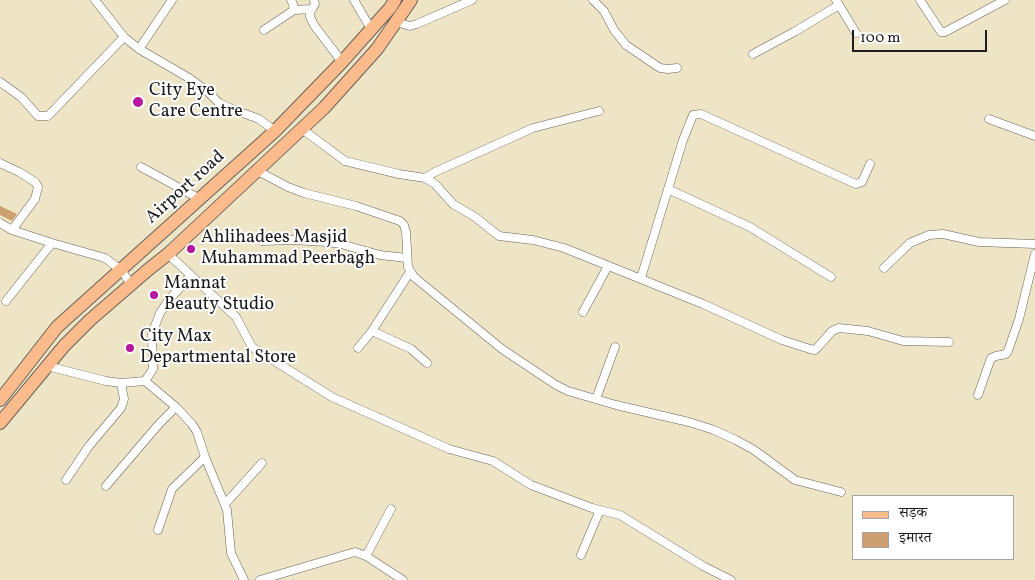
<!DOCTYPE html>
<meta charset="utf-8">
<style>
body{margin:0}
#map{position:relative;width:1035px;height:580px;overflow:hidden;background:#eee4c6;font-family:Vollkorn,"Noto Serif Devanagari",serif}
canvas{display:block}
.legend{position:absolute;left:852px;top:495px;width:162px;height:65px;box-sizing:border-box;background:#fff;border:1px solid #a4a4a4;margin:0;padding:6px 9px;list-style:none;font-size:15px;color:#1c1c1c}
.legend li{display:flex;align-items:center;gap:10px;height:25px}
.legend b{width:25px;border:1px solid #a4a4a4}
.scale{position:absolute;left:852px;top:30px;width:135px;height:22px;box-sizing:border-box;border:2px solid #1c1c1c;border-top:0;padding-left:6px;font-size:15px;line-height:18px;white-space:nowrap;color:#1c1c1c;-webkit-text-stroke:4px #fff;paint-order:stroke}
</style>
<div id="map">
<canvas width="1035" height="580"></canvas>
<ul class="legend">
<li><b style="height:6px;background:#fbbb8d"></b>सड़क</li>
<li><b style="height:14px;background:#cca070"></b>इमारत</li>
</ul>
<div class="scale">100 m</div>
</div>
<script>
const c = document.querySelector('canvas').getContext('2d');
c.lineJoin = 'round';
function paint(path, color) { c.fillStyle = color; c.fill(path, 'evenodd'); }
const poly = rows => new Path2D(rows.map(r => 'M' + r).join(''));
function trace(path, color, width, dash) { c.strokeStyle = color; c.lineWidth = width; c.lineCap = dash ? 'butt' : 'round'; c.setLineDash(dash || []); c.stroke(path); }
function write(font, color, halo, rows, align = 'center') {
  c.font = font + ' Vollkorn,serif'; c.lineWidth = 4; c.setLineDash([]); c.textBaseline = 'middle'; c.strokeStyle = halo; c.fillStyle = color; for (const [text, x, y, turn = 0] of rows) {
    c.save(); c.translate(x, y); c.rotate((+turn || 0) * Math.PI / 180); c.textAlign = isNaN(turn) ? turn : align; if (halo) c.strokeText(text, 0, 0); c.fillText(text, 0, 0); c.restore();
  }
}
paint(poly([
 [0,206,17,214,12,221,0,215]
]), '#cca070');
const street = poly([
 [95,0,124,37,139,49,189,78,207,91,219,103,232,109,259,119,275,131],
 [291,0,293,4,294,10],
 [314,0,315,4,310,12,310,17,314,25,342,62],
 [354,0,371,29],
 [593,0,604,11,614,30,626,45,660,68,668,69,677,68],
 [836,0,856,33],
 [920,0,941,32,945,32,1005,0],
 [396,22,410,26,417,24,472,0],
 [264,30,294,10,312,9],
 [139,49,172,0],
 [753,54,794,32,839,5],
 [0,82,21,97,38,116,48,116,124,37],
 [989,119,1035,136],
 [302,129,345,161,399,174,425,178,435,184,453,204,475,217,499,236,533,240,564,248,703,304,782,340,810,349,815,350,818,347,832,331,839,328,868,331,903,341,949,342],
 [0,163,19,172,35,182,38,187,35,199,12,230],
 [141,167,200,199],
 [256,170,288,187,304,193,356,206,400,221,404,225,406,232,408,267,414,277,502,349,556,385,568,391,616,405,689,422,714,430,736,440,754,450,795,480,841,492],
 [425,178,435,172,533,128,599,111],
 [668,189,750,227,831,277],
 [0,223,12,230,52,243,105,258,121,270,131,284],
 [262,241,293,240,327,242,341,244,380,255,407,258],
 [168,254,236,317,252,347,332,397,449,449,493,461,531,485,592,508,620,515,703,566,731,580],
 [884,268,910,243,929,235,943,234,979,242,1035,244],
 [641,278,683,140,693,115,701,114,856,184,862,182,870,164],
 [6,301,52,243],
 [583,312,608,266],
 [372,331,411,349,427,363],
 [358,348,372,331,410,272],
 [47,366,106,381,121,383,145,381,153,369,152,334,160,313,168,301,190,276],
 [145,381,176,407,192,424,197,432,205,457,227,510,231,553,244,580],
 [978,395,991,358,996,356,1006,354,1008,351,1019,319,1035,254],
 [596,399,615,347],
 [66,480,89,446,121,408,124,399,121,383],
 [106,486,159,424,176,407],
 [225,504,262,463],
 [158,530,172,489,205,457],
 [581,555,600,510],
 [366,556,391,509],
 [260,580,355,552,366,556,403,580]
]);
const primary = poly([
 [0,400,57,327,275,131,342,62,390,8,395,0],
 [0,423,64,346,90,320,149,269,168,254,324,108,377,49,411,0]
]);
trace(street, '#666258', 9);
trace(primary, '#666258', 14);
trace(street, '#fff', 8);
trace(primary, '#fbbb8d', 12);
for (const [x, y, r, color] of [
 [138,102,6,"#b5179e"],
 [191,249,5,"#b5179e"],
 [154,295,5,"#b5179e"],
 [130,348,5,"#b5179e"]
]) { const dot = new Path2D(); dot.arc(x, y, r, 0, 2 * Math.PI); c.fillStyle = color; c.fill(dot); trace(dot, '#fff', 2); }
write('18px', '#1c1c1c', '#fff', [
 ["City Eye",149,92],
 ["Care Centre",149,113],
 ["Ahlihadees Masjid",201,239],
 ["Muhammad Peerbagh",201,260],
 ["Mannat",164,285],
 ["Beauty Studio",164,306],
 ["City Max",140,338],
 ["Departmental Store",140,359]
], 'left');
write('18px', '#1c1c1c', '#fff', [
 ["Airport road",186,188,-42]
]);
</script>
